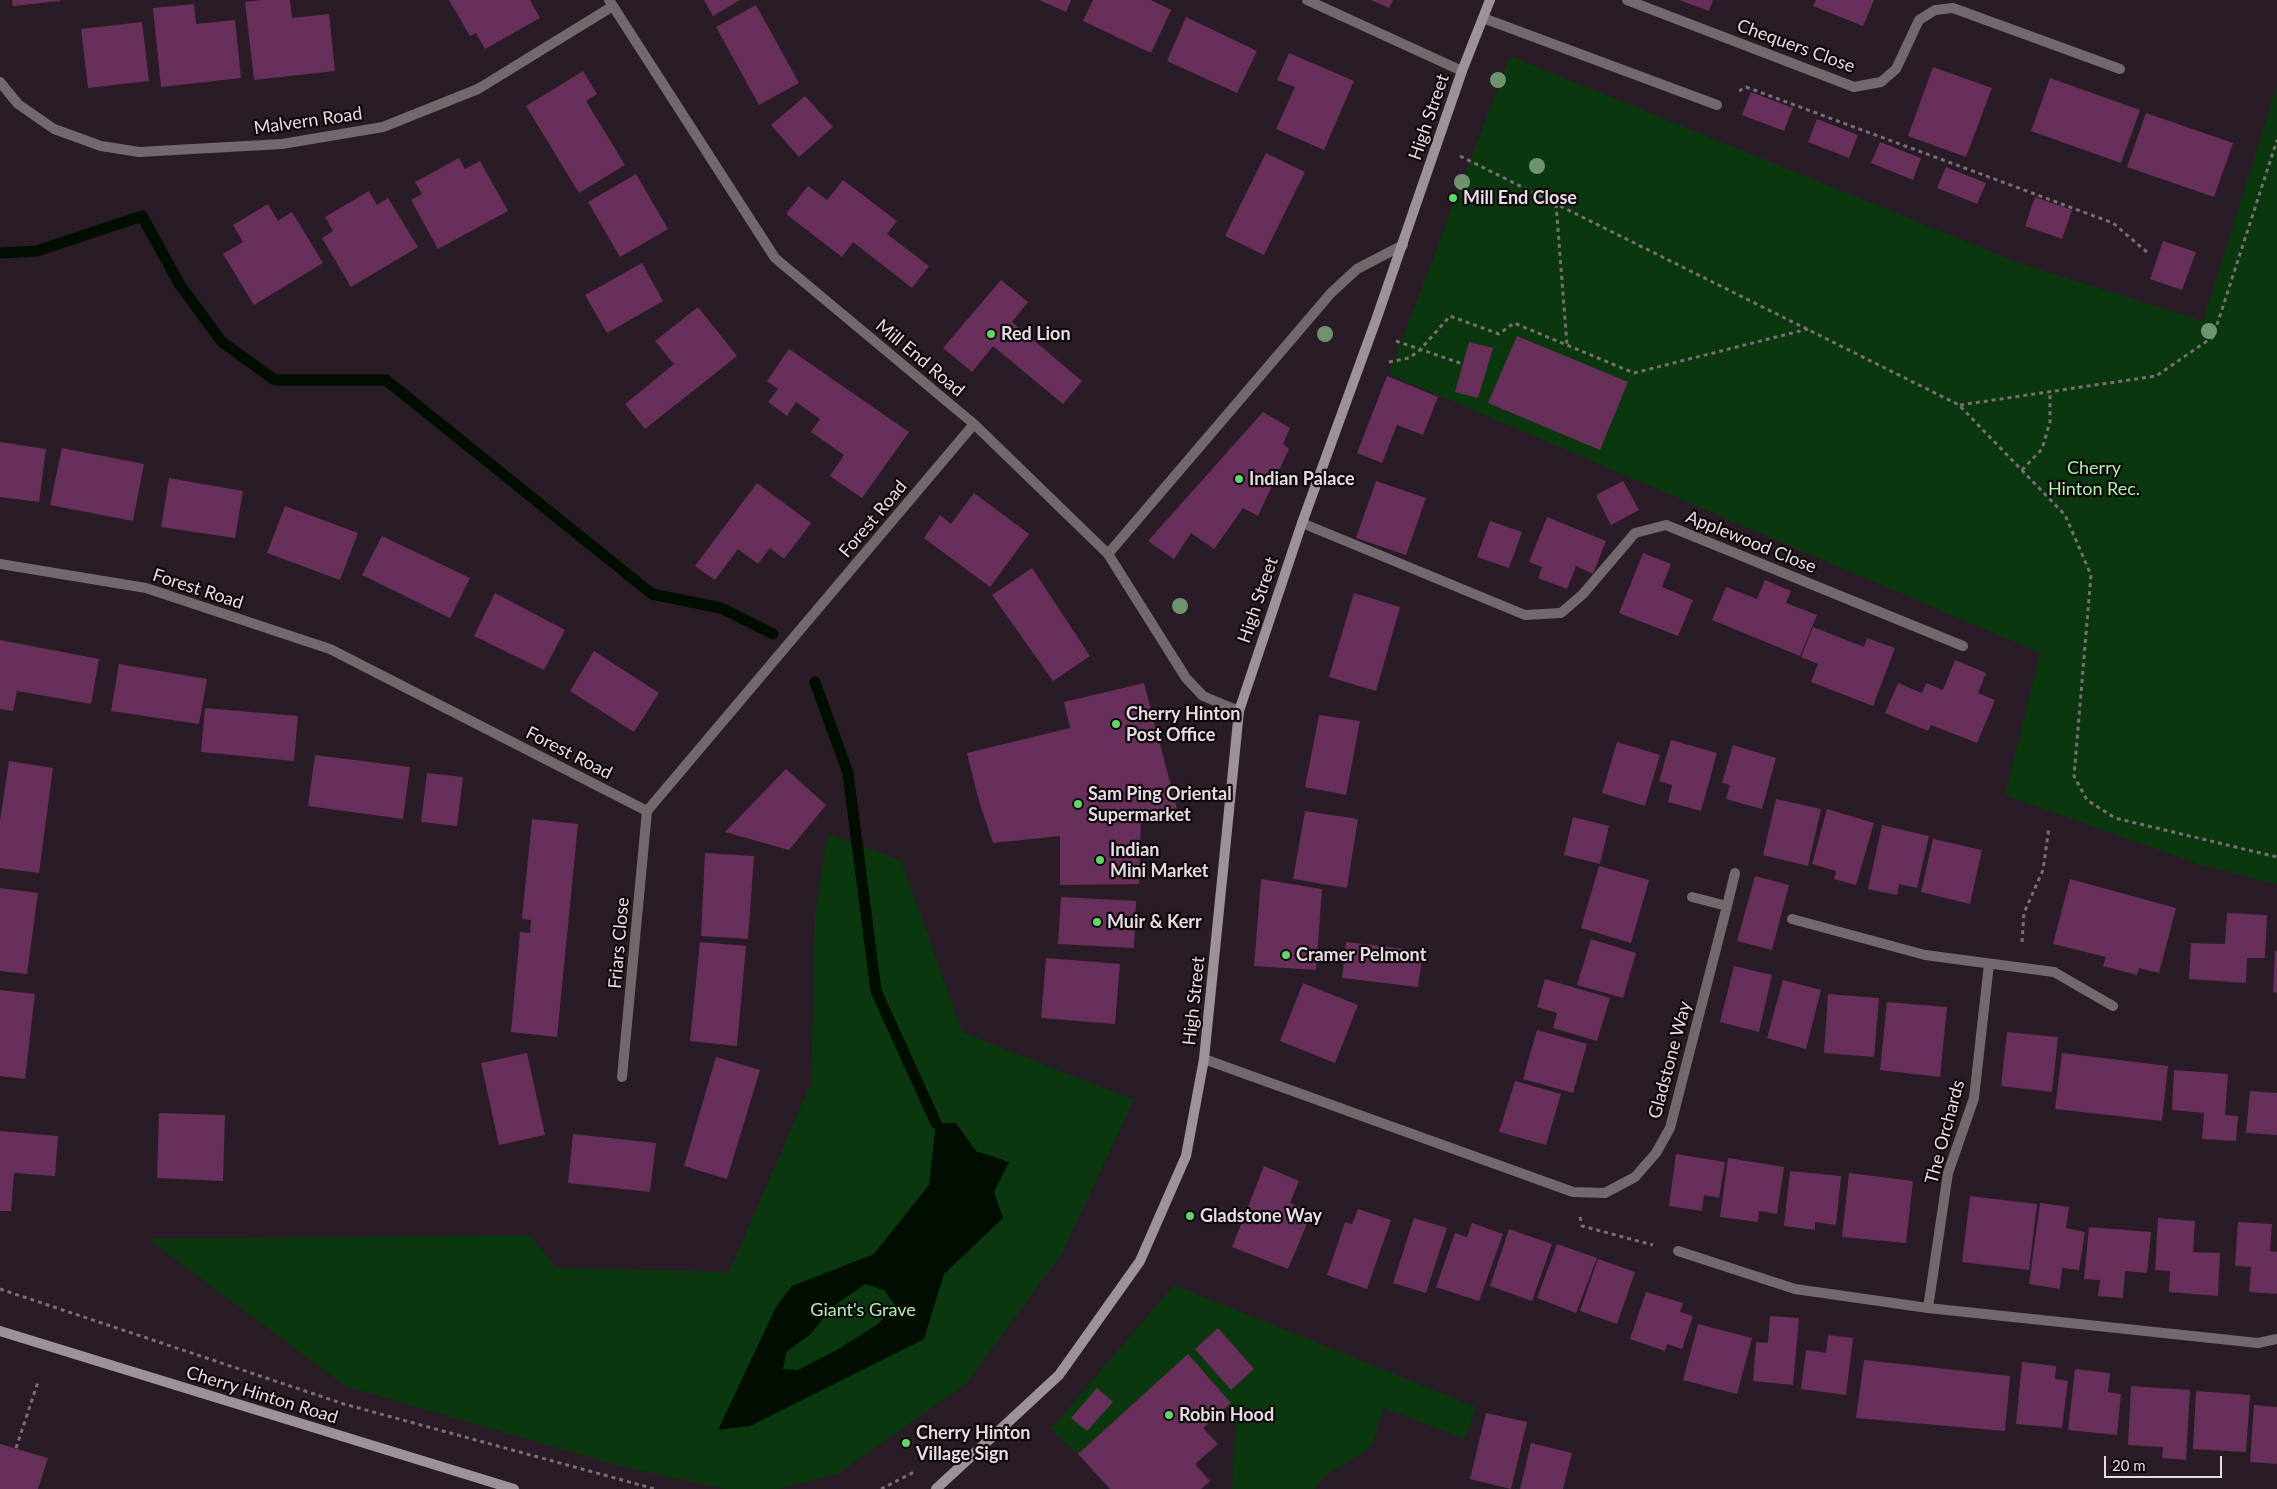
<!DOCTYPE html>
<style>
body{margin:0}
#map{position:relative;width:2277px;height:1489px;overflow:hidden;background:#2a1c26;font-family:Lato,sans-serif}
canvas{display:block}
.scale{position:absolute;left:2104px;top:1456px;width:118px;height:22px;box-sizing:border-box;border:2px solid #e5dce2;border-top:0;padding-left:6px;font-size:15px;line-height:18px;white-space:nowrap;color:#e5dce2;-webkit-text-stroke:4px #0f090d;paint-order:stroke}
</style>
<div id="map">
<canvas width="2277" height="1489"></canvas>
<div class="scale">20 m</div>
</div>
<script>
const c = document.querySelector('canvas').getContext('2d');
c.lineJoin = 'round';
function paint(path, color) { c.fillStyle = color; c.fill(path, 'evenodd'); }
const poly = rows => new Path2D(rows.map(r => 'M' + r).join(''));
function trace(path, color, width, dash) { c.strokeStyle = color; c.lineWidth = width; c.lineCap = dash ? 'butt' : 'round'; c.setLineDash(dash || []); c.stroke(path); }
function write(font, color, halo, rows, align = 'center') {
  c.font = font + ' Lato,sans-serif'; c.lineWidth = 4.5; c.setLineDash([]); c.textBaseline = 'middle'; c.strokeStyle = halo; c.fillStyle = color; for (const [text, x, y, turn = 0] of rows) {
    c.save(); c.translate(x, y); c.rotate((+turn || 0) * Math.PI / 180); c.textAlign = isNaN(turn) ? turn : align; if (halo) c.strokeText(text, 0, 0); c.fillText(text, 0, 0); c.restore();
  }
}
paint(poly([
 [1510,56,2019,263,2203,321,2277,85,2277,884,2198,864,2005,795,2040,653,1389,374],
 [828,834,901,860,962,1032,1134,1100,1061,1255,966,1384,839,1473,779,1489,725,1489,616,1465,345,1386,148,1239,530,1235,556,1268,729,1272,811,1083,815,915],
 [1174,1285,1476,1407,1465,1439,1384,1408,1371,1447,1324,1477,1315,1489,1232,1489,1236,1418,1189,1355,1078,1454,1051,1429]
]), '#0a370e');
paint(poly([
 [936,1123,956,1123,976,1151,1009,1162,994,1192,1003,1218,944,1274,924,1339,750,1426,718,1430,776,1307,792,1286,874,1254,929,1185],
 [865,1284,884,1290,895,1305,878,1324,837,1350,798,1370,783,1369,786,1352,811,1334,831,1308]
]), '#000d00');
trace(poly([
 [0,253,37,251,142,216,180,285,222,342,275,380,386,380,652,594,721,608,773,634],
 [815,682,848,773,876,991,936,1123]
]), '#000d00', 11);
paint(poly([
 [12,0,60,0,60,1,13,6],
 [261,0,290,0,292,18,329,14,335,71,254,80,245,2],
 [449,0,530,0,540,18,485,49,476,33,470,36],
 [704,0,740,0,713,16],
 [1039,0,1071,0,1066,12],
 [1093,0,1151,0,1171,10,1151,53,1083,21],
 [1371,0,1393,0,1389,8],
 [1679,0,1713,0,1709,11],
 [1816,0,1874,0,1863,26,1813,6],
 [194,4,196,24,235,20,241,78,161,87,153,8],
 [756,5,799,83,759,105,716,27],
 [1186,17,1257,51,1237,93,1167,61],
 [142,22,149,81,88,88,81,29],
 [1289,53,1354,81,1324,150,1276,129,1295,87,1277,80],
 [1933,67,1992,88,1966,157,1908,136],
 [583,71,597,94,586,101,625,165,579,193,526,106],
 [2050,78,2140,110,2121,163,2031,131],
 [1751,92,1793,108,1784,131,1742,115],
 [805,96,833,127,799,157,771,125],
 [2146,113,2233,143,2214,197,2127,167],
 [1817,119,1858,135,1849,158,1808,142],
 [1880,142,1921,158,1913,180,1871,163],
 [1266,153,1305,172,1264,255,1225,236],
 [459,158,465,169,480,161,508,211,438,249,411,200,422,194,415,182],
 [1946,167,1986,183,1977,204,1937,188],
 [636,174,668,229,620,257,588,202],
 [843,180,897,221,887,234,929,266,912,288,853,242,842,257,786,214,808,186,827,200],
 [369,191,377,205,388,198,418,247,351,287,322,238,333,231,325,217],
 [2035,197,2072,210,2062,239,2025,226],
 [268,204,278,221,292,212,323,263,254,305,223,254,243,242,233,225],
 [2163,241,2196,252,2182,290,2150,279],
 [642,263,663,301,607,333,585,295],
 [1001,280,1028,302,1012,322,1082,381,1063,404,993,346,972,372,943,348],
 [698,307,737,356,645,429,625,404,674,364,655,341],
 [1517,336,1628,382,1600,450,1488,403],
 [1469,342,1493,348,1478,398,1455,392],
 [789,349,909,432,862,498,830,476,844,455,811,432,820,419,796,402,787,416,768,402,778,389,767,381],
 [1387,376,1438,397,1423,435,1397,425,1382,463,1357,453],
 [1263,412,1290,428,1283,444,1289,449,1258,516,1243,508,1214,549,1191,533,1174,559,1148,541],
 [0,442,46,449,39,502,0,497],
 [62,448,144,464,133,521,50,505],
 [169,478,243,491,235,538,161,527],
 [1376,481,1426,498,1406,555,1356,538],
 [1623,481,1639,510,1611,525,1596,495],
 [757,483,811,523,784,559,770,548,758,564,738,549,715,580,695,566],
 [974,493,1029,534,990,587,924,538,940,515,951,524],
 [285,506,358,533,340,580,267,553],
 [1547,517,1606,541,1593,574,1576,566,1567,589,1538,578,1542,567,1529,562],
 [1490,521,1522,532,1509,568,1477,557],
 [382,536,470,578,450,618,362,575],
 [1643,553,1671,564,1662,587,1693,600,1678,636,1619,613],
 [1032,568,1090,656,1053,681,992,595],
 [1765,580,1791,591,1786,603,1817,615,1800,656,1712,620,1726,587,1757,599],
 [495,593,565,630,544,670,474,636],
 [1354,593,1400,607,1376,691,1329,677],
 [1813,627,1864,647,1867,638,1895,648,1873,706,1811,682,1818,664,1801,657],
 [0,640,99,659,91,704,17,691,13,711,0,709],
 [594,651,659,693,634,732,570,691],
 [1955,660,1986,673,1978,693,1995,700,1977,743,1931,725,1928,731,1885,713,1898,683,1922,693,1926,683,1943,690],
 [119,664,207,679,199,724,111,711],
 [1144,683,1177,809,1141,819,1139,884,1060,885,1060,836,993,843,978,798,967,753,1070,728,1064,702],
 [205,708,298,716,294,761,201,752],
 [1319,715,1360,721,1346,795,1305,787],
 [1671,740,1717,753,1701,811,1668,802,1672,785,1659,781],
 [1617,742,1660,755,1645,806,1602,793],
 [1733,745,1776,758,1762,809,1726,799,1730,785,1722,783],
 [315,755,410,767,403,819,308,806],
 [9,761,53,768,39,873,0,868,0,821],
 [786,769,826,805,789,850,725,832],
 [427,773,463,777,457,826,421,822],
 [1776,799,1821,809,1808,866,1763,855],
 [1827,809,1874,823,1856,885,1834,879,1836,871,1812,864],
 [1305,811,1358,819,1347,888,1293,879],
 [1573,817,1609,826,1600,864,1564,855],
 [532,819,578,824,557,1037,511,1032,520,932,530,933,531,920,522,919],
 [1882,825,1929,836,1917,888,1899,884,1897,895,1868,889],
 [1933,839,1982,850,1970,904,1921,892],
 [705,853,754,856,748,939,701,936],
 [1599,866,1649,880,1631,943,1581,928],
 [1755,876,1789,885,1772,950,1737,941],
 [1261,879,1322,889,1316,970,1254,966],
 [2070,879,2176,908,2159,973,2139,968,2137,975,2103,966,2106,957,2053,944],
 [0,888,38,893,27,974,0,971],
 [1061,897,1136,901,1134,948,1058,944],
 [2227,913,2267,915,2265,958,2247,958,2246,983,2189,979,2191,943,2225,944],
 [1591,939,1636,953,1623,998,1577,985],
 [700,942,746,946,737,1046,690,1041],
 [1346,942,1423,951,1418,987,1342,978],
 [2275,951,2277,951,2277,993,2273,992],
 [1046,958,1120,964,1115,1024,1041,1018],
 [1734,966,1772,975,1759,1032,1720,1022],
 [1545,979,1610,998,1597,1041,1553,1028,1557,1013,1537,1007],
 [1783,980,1821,990,1806,1049,1767,1038],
 [1303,983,1358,1005,1335,1063,1280,1041],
 [0,990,35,994,25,1079,0,1076],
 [1828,994,1879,998,1874,1057,1824,1053],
 [1887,1002,1947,1007,1940,1077,1880,1070],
 [1537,1030,1587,1044,1573,1093,1523,1079],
 [2007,1032,2058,1037,2052,1092,2001,1086],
 [527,1053,545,1135,499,1145,481,1063],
 [2062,1053,2168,1066,2162,1121,2055,1109],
 [716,1057,760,1070,727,1179,684,1166],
 [2174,1070,2228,1074,2225,1115,2238,1116,2236,1141,2202,1139,2204,1113,2172,1110],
 [1515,1081,1561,1094,1546,1145,1499,1132],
 [2250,1091,2277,1093,2277,1135,2246,1133],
 [159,1113,225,1115,223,1181,157,1178],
 [0,1131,58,1136,55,1176,14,1173,11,1211,0,1211],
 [573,1134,656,1143,650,1192,568,1183],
 [1676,1154,1725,1162,1719,1198,1704,1195,1702,1211,1669,1206],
 [1728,1158,1784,1167,1777,1214,1759,1211,1758,1222,1720,1217],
 [1264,1166,1299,1181,1290,1203,1312,1212,1288,1269,1232,1247],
 [1790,1171,1841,1176,1836,1225,1815,1222,1815,1230,1784,1226],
 [1849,1173,1913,1181,1906,1243,1842,1237],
 [1970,1196,2037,1204,2029,1270,1962,1262],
 [2040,1203,2069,1207,2066,1228,2085,1232,2079,1270,2062,1268,2060,1289,2029,1284],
 [1358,1209,1391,1220,1367,1289,1327,1275,1345,1222,1352,1224],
 [1414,1218,1447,1228,1426,1293,1393,1283],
 [2158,1218,2195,1221,2193,1252,2220,1253,2218,1296,2169,1292,2170,1271,2155,1270],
 [2238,1222,2272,1224,2270,1251,2277,1252,2277,1294,2249,1292,2251,1267,2235,1266],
 [1472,1223,1503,1234,1479,1301,1436,1287,1455,1233,1467,1237],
 [2089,1227,2151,1232,2147,1273,2125,1271,2123,1298,2098,1296,2100,1280,2084,1279],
 [1509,1229,1552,1244,1532,1301,1490,1286],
 [1557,1244,1597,1258,1576,1313,1537,1298],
 [1598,1259,1635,1272,1617,1324,1580,1311],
 [1646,1292,1683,1303,1680,1312,1693,1316,1682,1349,1667,1344,1665,1351,1630,1339],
 [1770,1316,1799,1318,1793,1385,1753,1381,1756,1342,1768,1343],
 [1698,1324,1752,1338,1737,1394,1683,1380],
 [1218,1328,1254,1369,1231,1390,1195,1349],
 [1828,1335,1853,1338,1846,1395,1801,1389,1806,1350,1826,1353],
 [1188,1354,1231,1403,1203,1428,1218,1444,1195,1464,1210,1481,1201,1489,1110,1489,1078,1454],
 [1864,1360,2010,1376,2005,1431,1856,1418],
 [2022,1362,2056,1366,2055,1379,2068,1381,2062,1428,2016,1424],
 [2075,1369,2110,1373,2108,1392,2121,1394,2117,1435,2068,1430],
 [2131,1386,2190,1390,2186,1460,2162,1458,2163,1447,2128,1445],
 [1097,1388,1113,1402,1087,1431,1071,1418],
 [2196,1391,2250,1395,2246,1452,2193,1449],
 [2254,1405,2277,1407,2277,1464,2250,1462],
 [1486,1413,1527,1422,1511,1489,1470,1479],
 [1531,1443,1572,1453,1563,1489,1520,1489],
 [0,1444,48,1458,38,1489,0,1489]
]), '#672f59');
trace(poly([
 [1739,91,1746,87,2113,223,2148,253],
 [1460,156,1959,405,2065,515,2091,575,2074,776,2087,800,2115,818,2277,857],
 [1556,204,1567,345],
 [1396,341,1463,364],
 [1389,362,1409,358,1420,350,1450,316,1499,334,1514,323,1634,373,1808,329],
 [1960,405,2156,376,2213,337,2277,140],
 [2022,470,2042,449,2050,422,2050,391],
 [2022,942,2024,913,2043,870,2049,827],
 [1580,1217,1582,1226,1653,1245],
 [0,1289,344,1404,655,1489],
 [16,1448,38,1382],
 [881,1489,916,1471]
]), '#796d76', 3, [4, 4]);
trace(poly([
 [1483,18,1717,105],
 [1792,919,1925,955],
 [2054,972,2113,1006]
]), '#71696e', 10);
trace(poly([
 [609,0,775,258,974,424,1108,554,1186,678,1203,696,1239,711],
 [1307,0,1462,71],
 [1627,0,1854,87,1881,82,1896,69,1919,20,1935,10,1953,8,2120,69],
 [0,82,18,104,54,129,101,146,139,152,282,144,383,127,478,89,613,6],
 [1302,523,1525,615,1561,613,1583,594,1635,533,1666,525,1963,646],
 [1108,554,1331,293,1357,269,1403,245],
 [0,564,146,588,330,649,647,811,974,424],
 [1692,897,1727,906,1735,873],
 [1925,955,2054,972],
 [1204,1059,1573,1192,1605,1193,1635,1177,1656,1153,1670,1128,1727,906],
 [622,1077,647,811],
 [1678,1251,1795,1289,1928,1308,2258,1343,2277,1339],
 [1928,1308,1948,1173,1974,1098,1989,964]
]), '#71696e', 10);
trace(poly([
 [0,1331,514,1489],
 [936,1489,1059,1375,1140,1261,1186,1156,1204,1059,1239,711,1302,523,1376,320,1462,71,1490,0]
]), '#9e929a', 10);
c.fillStyle = '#6f936e';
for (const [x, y] of [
 [1498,80],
 [1537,166],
 [1462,182],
 [2209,331],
 [1325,334],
 [1180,606]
]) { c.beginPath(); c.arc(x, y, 8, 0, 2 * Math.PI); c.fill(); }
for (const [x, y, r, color] of [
 [1453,198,5,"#63d469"],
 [991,334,5,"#63d469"],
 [1239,479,5,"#63d469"],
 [1116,724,5,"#63d469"],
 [1078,804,5,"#63d469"],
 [1100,860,5,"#63d469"],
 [1097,922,5,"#63d469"],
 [1286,955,5,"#63d469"],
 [1190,1216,5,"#63d469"],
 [1169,1415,5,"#63d469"],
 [906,1443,5,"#63d469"]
]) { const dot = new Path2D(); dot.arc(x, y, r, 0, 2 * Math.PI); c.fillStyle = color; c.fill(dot); trace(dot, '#0f090d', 2); }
write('18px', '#e5dce2', '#0f090d', [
 ["Chequers Close",1796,46,20],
 ["High Street",1429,117,-71],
 ["Malvern Road",308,121,-8],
 ["Mill End Road",920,358,40],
 ["Forest Road",873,519,-50],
 ["Applewood Close",1751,542,22],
 ["Forest Road",198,589,18],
 ["High Street",1258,600,-71],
 ["Forest Road",569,753,27],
 ["Friars Close",619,943,-85],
 ["High Street",1194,1001,-84],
 ["Gladstone Way",1670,1060,-75],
 ["The Orchards",1945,1132,-75],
 ["Cherry Hinton Road",262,1395,17]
]);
write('bold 18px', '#e5dce2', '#0f090d', [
 ["Mill End Close",1463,198],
 ["Red Lion",1001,334],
 ["Indian Palace",1249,479],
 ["Cherry Hinton",1126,714],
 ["Post Office",1126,735],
 ["Sam Ping Oriental",1088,794],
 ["Supermarket",1088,815],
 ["Indian",1110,850],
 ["Mini Market",1110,871],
 ["Muir & Kerr",1107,922],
 ["Cramer Pelmont",1296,955],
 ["Gladstone Way",1200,1216],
 ["Robin Hood",1179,1415],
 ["Cherry Hinton",916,1433],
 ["Village Sign",916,1454]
], 'left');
write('18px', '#a7f4a8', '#0f090d', [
 ["Cherry",2094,468],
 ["Hinton Rec.",2094,489],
 ["Giant's Grave",863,1310]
]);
</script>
